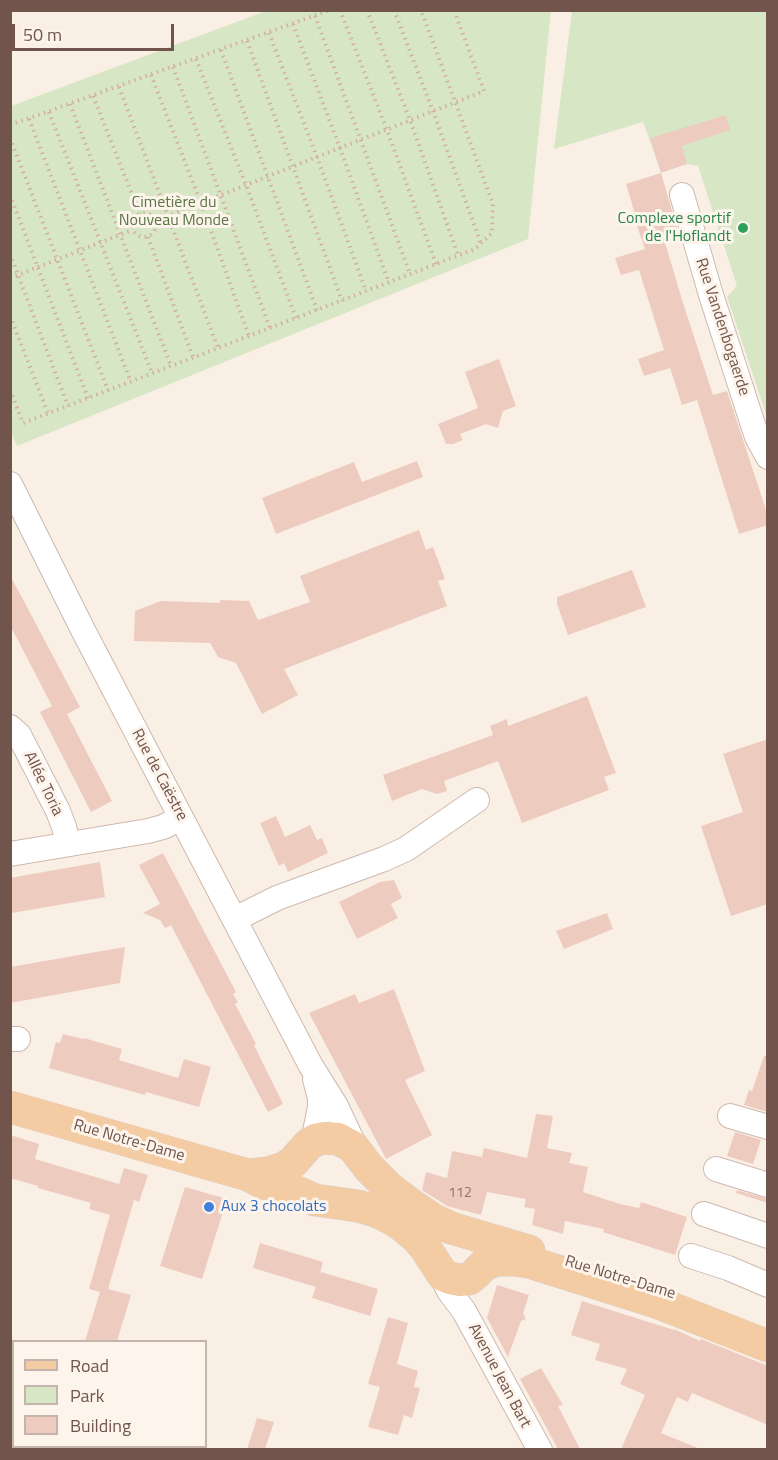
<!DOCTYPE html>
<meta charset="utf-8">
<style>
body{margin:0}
#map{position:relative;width:778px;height:1460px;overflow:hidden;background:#faefe5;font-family:"Titillium Web",sans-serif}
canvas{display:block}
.frame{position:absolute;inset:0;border:12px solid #71554c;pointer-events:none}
.legend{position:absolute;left:12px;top:1340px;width:195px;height:108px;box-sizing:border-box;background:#fdf4eb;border:2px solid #c5b4ab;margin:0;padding:8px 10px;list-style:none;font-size:18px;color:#71554c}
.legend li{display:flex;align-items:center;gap:12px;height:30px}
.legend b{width:30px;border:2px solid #c5b4ab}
.scale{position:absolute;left:12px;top:24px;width:162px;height:27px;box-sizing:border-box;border:3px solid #71554c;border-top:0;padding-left:8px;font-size:18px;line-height:21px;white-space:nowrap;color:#71554c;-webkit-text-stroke:4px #fdf4eb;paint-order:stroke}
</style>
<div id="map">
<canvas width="778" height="1460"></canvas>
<div class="frame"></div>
<ul class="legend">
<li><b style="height:8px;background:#f4cca3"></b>Road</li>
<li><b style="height:16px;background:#d7e7c5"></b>Park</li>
<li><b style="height:16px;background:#edccbf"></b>Building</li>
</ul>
<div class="scale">50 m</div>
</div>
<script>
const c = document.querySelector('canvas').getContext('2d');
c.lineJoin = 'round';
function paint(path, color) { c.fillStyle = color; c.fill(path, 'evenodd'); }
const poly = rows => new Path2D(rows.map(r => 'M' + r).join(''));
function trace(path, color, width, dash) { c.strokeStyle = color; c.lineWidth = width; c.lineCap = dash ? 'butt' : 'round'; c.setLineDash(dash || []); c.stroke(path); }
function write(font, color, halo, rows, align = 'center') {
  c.font = font + ' "Titillium Web",sans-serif'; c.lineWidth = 6; c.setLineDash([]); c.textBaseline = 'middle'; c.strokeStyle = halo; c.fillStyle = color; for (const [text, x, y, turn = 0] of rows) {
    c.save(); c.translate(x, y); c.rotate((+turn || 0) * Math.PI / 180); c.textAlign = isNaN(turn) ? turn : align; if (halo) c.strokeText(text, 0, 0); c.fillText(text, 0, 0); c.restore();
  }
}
paint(poly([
 [266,11,551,11,528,239,17,446,10,431,11,106],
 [572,11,767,11,767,417,727,297,737,286,698,166,687,164,668,170,660,169,643,122,554,149]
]), '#d7e7c5');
paint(poly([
 [726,115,730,130,682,146,687,164,661,173,650,138],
 [661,173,678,231,663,236,683,303,713,395,727,391,768,516,768,525,739,534,697,400,682,405,670,368,644,376,638,359,664,350,639,270,621,275,615,258,645,249,633,214,635,214,626,184],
 [499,359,516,406,503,411,498,428,486,424,460,434,463,440,453,444,446,444,438,424,478,408,465,372],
 [417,461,423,477,276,534,262,498,354,462,362,482],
 [419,530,426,550,433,547,445,579,438,581,447,606,284,669,298,695,262,714,236,663,218,657,210,643,134,641,135,611,161,601,220,603,220,600,249,601,258,620,310,602,300,576],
 [632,570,646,607,568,635,557,604,557,597],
 [10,575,80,707,67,714,112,801,91,812,40,712,52,706,10,625],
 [587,696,616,773,604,777,609,790,522,823,498,761,444,781,447,791,437,794,422,789,392,801,383,775,493,735,490,726,507,719,508,726],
 [768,739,768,904,731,916,701,826,743,812,723,754],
 [276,816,285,837,310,825,317,840,322,838,328,853,288,872,284,863,279,866,260,823],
 [163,853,236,992,233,994,238,1002,235,1004,256,1044,254,1045,283,1104,268,1112,171,925,165,928,160,920,143,913,160,904,139,865],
 [100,862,105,897,12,913,10,905,10,878],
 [394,880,402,898,391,904,398,918,357,939,339,902,380,882],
 [607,913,613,929,564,949,556,931],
 [125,947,120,983,10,1003,10,967],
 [394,989,425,1071,405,1080,432,1135,386,1159,309,1013,355,994,359,1003],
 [63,1034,83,1039,84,1038,122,1049,119,1060,178,1078,184,1059,211,1067,199,1107,146,1092,145,1095,49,1068,56,1042,60,1043],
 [764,1056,768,1056,768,1112,744,1105,749,1090,752,1091],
 [536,1114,553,1116,547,1148,572,1153,569,1163,588,1167,583,1192,620,1204,639,1208,641,1202,687,1217,675,1255,603,1232,604,1229,565,1221,563,1234,532,1225,535,1209,524,1207,526,1199,487,1192,481,1215,447,1206,422,1190,426,1172,447,1178,452,1151,482,1157,484,1148,527,1158],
 [735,1132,761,1140,753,1164,727,1156],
 [10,1135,39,1144,35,1159,119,1184,124,1168,148,1175,139,1202,134,1200,108,1289,131,1295,117,1341,85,1341,100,1292,89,1289,110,1215,89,1209,91,1203,38,1188,38,1186,10,1178],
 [185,1187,227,1199,202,1279,160,1266],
 [737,1190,768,1199,768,1203,736,1193],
 [260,1243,323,1262,319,1277,321,1272,378,1289,370,1316,312,1298,316,1287,253,1268],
 [497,1285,529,1295,523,1313,526,1319,521,1321,508,1357,487,1318],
 [582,1301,674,1330,674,1329,700,1341,701,1339,726,1349,768,1366,768,1425,692,1393,688,1402,677,1397,661,1433,700,1449,621,1449,645,1395,620,1384,627,1369,595,1360,600,1344,571,1335],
 [388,1317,408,1323,397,1364,418,1371,414,1387,420,1388,412,1418,404,1415,398,1435,368,1427,380,1387,368,1384],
 [541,1368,563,1405,558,1406,580,1449,558,1449,520,1379],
 [257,1418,274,1422,265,1449,247,1449]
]), '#edccbf');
const minor = poly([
 [682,195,711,295,757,437,768,457],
 [10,484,83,630,311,1066,336,1106,359,1155],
 [10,727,19,735,58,811,64,827,68,844],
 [10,854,148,831,163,827,181,818],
 [235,919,277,898,384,859,406,849,477,800],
 [10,1039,18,1039],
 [730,1116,768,1127],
 [308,1145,315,1132,320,1107,320,1098,315,1079],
 [716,1169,768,1185],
 [704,1214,768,1236],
 [691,1256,728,1268,768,1285],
 [437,1266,449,1291,464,1311,540,1450]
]);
const major = poly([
 [10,1107,248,1175,263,1183,294,1191,315,1200,358,1206,378,1212,399,1223,416,1237,424,1246,443,1275,450,1278,460,1280,469,1279,475,1274,484,1265,496,1260,513,1260,529,1262,656,1302,768,1346],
 [248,1175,268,1173,284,1168,293,1162,308,1145,315,1140,325,1138,338,1139,353,1147,369,1168,389,1188,413,1206,434,1220,451,1228,529,1251]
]);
trace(minor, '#cdb9af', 26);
trace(major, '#d7cfcd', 33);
trace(poly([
 [340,10,387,130,436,264],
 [367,10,410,120,458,255],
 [394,10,433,111,481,244],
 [315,16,410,274],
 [293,24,340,148,389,283],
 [269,33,317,157,366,291],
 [247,41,342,301],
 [221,50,317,310],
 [196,59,246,185,296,318],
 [173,67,270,328],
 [151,75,201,203,249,336],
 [119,87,218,348],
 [93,96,140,214],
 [70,104,171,366],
 [49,112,152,373],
 [29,119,131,382],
 [10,125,330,10],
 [10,138,108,390],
 [10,195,88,398],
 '132 225a12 12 0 1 1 24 0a12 12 0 1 1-24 0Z',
 [155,221,484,91,454,10],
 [148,237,193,357],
 [10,254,68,406],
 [10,278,132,230],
 [10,316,48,413],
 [10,390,23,423,475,249,492,233,493,204,421,10]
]), '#d2afa2', 4, [1.5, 4.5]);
trace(minor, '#fff', 24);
trace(major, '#f4cca3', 32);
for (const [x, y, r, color] of [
 [743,228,6,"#2e9e5b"],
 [209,1207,6,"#3f7fe0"]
]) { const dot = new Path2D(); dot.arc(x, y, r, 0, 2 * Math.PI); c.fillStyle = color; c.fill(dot); trace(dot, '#fdf4eb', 2); }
write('14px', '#907369', null, [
 ["112",460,1194]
]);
write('16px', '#5a7645', '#fdf4eb', [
 ["Cimetière du",174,203],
 ["Nouveau Monde",174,221]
]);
write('16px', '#27864d', '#fdf4eb', [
 ["Complexe sportif",731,219],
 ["de l'Hoflandt",731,237]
], 'right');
write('16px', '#71554c', '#fdf4eb', [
 ["Rue Vandenbogaerde",722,327,72],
 ["Rue de Caëstre",159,775,62],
 ["Allée Toria",43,784,64],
 ["Rue Notre-Dame",129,1141,16],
 ["Rue Notre-Dame",620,1278,17],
 ["Avenue Jean Bart",499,1376,62]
]);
write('16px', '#366cbe', '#fdf4eb', [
 ["Aux 3 chocolats",221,1207]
], 'left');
</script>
